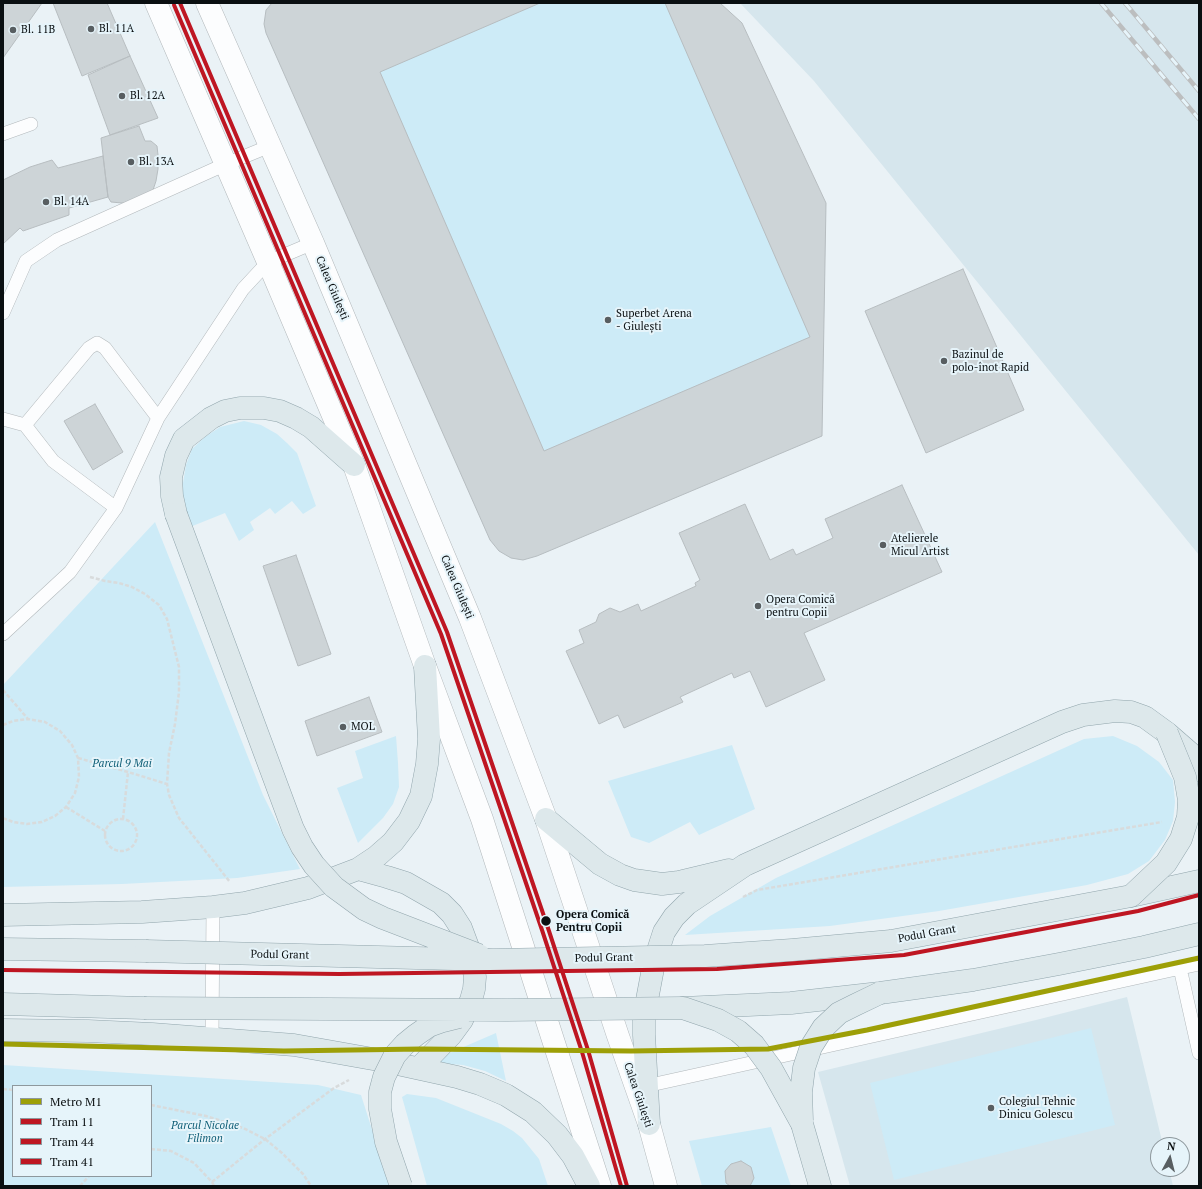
<!DOCTYPE html>
<meta charset="utf-8">
<style>
body{margin:0}
#map{position:relative;width:1202px;height:1189px;overflow:hidden;background:#eaf2f6;font-family:"PT Serif",serif}
canvas{display:block}
.frame{position:absolute;inset:0;border:4px solid #0a0f11;pointer-events:none}
.legend{position:absolute;left:12px;top:1085px;width:140px;height:92px;box-sizing:border-box;background:#e6f4fa;border:1px solid #8e989d;margin:0;padding:5px 7px;list-style:none;font-size:12px;color:#0a0f11}
.legend li{display:flex;align-items:center;gap:8px;height:20px}
.legend b{width:20px;border:1px solid #8e989d}
.north{position:absolute;left:1150px;top:1137px;width:40px;height:40px;box-sizing:border-box;background:#e6f4fa;border:1px solid #8e989d;border-radius:50%;rotate:7deg;font-size:11px;font-weight:700;line-height:16px;text-align:center;color:#0a0f11}
.north::after{content:'';display:block;margin:auto;width:14px;height:18px;background:#585e61;clip-path:polygon(50% 0,100% 100%,50% 72%,0 100%)}
</style>
<div id="map">
<canvas width="1202" height="1189"></canvas>
<div class="frame"></div>
<ul class="legend">
<li><b style="height:5px;background:#9d9f07"></b>Metro M1</li>
<li><b style="height:5px;background:#be1622"></b>Tram 11</li>
<li><b style="height:5px;background:#be1622"></b>Tram 44</li>
<li><b style="height:5px;background:#be1622"></b>Tram 41</li>
</ul>
<div class="north">N</div>
</div>
<script>
const c = document.querySelector('canvas').getContext('2d');
c.lineJoin = 'round';
function paint(path, color) { c.fillStyle = color; c.fill(path, 'evenodd'); }
const poly = rows => new Path2D(rows.map(r => 'M' + r).join(''));
function trace(path, color, width, dash) { c.strokeStyle = color; c.lineWidth = width; c.lineCap = dash ? 'butt' : 'round'; c.setLineDash(dash || []); c.stroke(path); }
function write(font, color, halo, rows, align = 'center') {
  c.font = font + ' "PT Serif",serif'; c.lineWidth = 4; c.setLineDash([]); c.textBaseline = 'middle'; c.strokeStyle = halo; c.fillStyle = color; for (const [text, x, y, turn = 0] of rows) {
    c.save(); c.translate(x, y); c.rotate((+turn || 0) * Math.PI / 180); c.textAlign = isNaN(turn) ? turn : align; if (halo) c.strokeText(text, 0, 0); c.fillText(text, 0, 0); c.restore();
  }
}
paint(poly([
 [740,3,1199,3,1199,555,814,81],
 [1127,997,1163,1145,1158,1145,1158,1169,1169,1169,1173,1186,850,1186,818,1072,1036,1020]
]), '#d6e6ed');
paint(poly([
 [272,3,720,3,826,203,822,436,537,556,523,560,511,558,499,551,490,540,266,33,264,24,266,10],
 [244,421,261,425,277,434,287,443,297,453,316,506,303,514,292,501,275,514,270,508,250,522,254,530,239,541,225,513,190,527,183,506,182,489,186,465,192,449,205,437,220,427],
 [155,522,263,795,300,869,237,878,122,884,3,887,3,685],
 [396,736,398,763,399,787,393,804,383,818,358,843,337,788,363,778,355,751],
 [1113,736,1137,746,1159,762,1173,780,1175,802,1173,821,1165,840,1149,861,1128,874,1087,885,939,911,830,926,685,935,710,916,776,878,1084,739],
 [732,745,755,809,699,835,690,822,649,843,631,837,608,781],
 [1091,1028,1115,1125,894,1180,870,1083],
 [496,1033,506,1081,485,1071,463,1065,436,1063,438,1058],
 [3,1065,318,1085,361,1095,390,1186,3,1186],
 [13,1086,151,1086,151,1176,13,1176],
 [407,1094,436,1098,501,1124,513,1131,522,1138,539,1159,548,1186,427,1186,402,1097],
 [771,1127,791,1186,702,1186,689,1141]
]), '#cdebf7');
const building = poly([
 [3,3,42,3,3,58,3,3],
 [53,3,107,3,130,56,82,76,53,3],
 [272,3,540,3,380,72,544,451,810,337,665,3,720,3,742,23,826,203,822,436,537,556,523,560,511,558,499,551,490,540,266,33,264,24,266,10,272,3],
 [130,56,158,118,110,135,88,75,130,56],
 [139,126,145,141,151,141,157,146,158,155,158,169,156,181,153,190,145,199,122,203,111,202,108,197,101,138,139,126],
 [103,156,108,197,69,208,69,215,23,231,20,228,3,244,3,180,30,167,52,160,58,168,103,156],
 [963,269,1024,410,926,453,865,311,963,269],
 [95,404,123,452,93,470,64,421,95,404],
 [902,485,942,572,804,633,825,680,766,707,750,671,734,678,732,673,680,697,683,702,624,728,618,715,599,724,566,651,584,643,579,630,596,622,599,614,610,608,620,612,638,604,641,611,696,586,695,583,700,580,679,533,745,504,770,560,793,549,796,555,833,538,825,519,902,485],
 [296,555,331,654,298,666,263,566,296,555],
 [369,697,382,732,317,756,305,721,369,697],
 [741,1161,751,1167,754,1178,750,1186,730,1186,726,1183,725,1171,731,1164,741,1161]
]);
paint(building, '#cdd4d7');
trace(building, '#b7bdc0', 1);
const lane = poly([
 [3,134,31,124],
 [3,313,26,261,57,240,226,164,270,146],
 [3,419,25,425,53,461,116,508,158,418,243,289,268,262,313,243],
 [25,425,89,348,97,343,105,348,158,418],
 [3,634,70,572,116,508],
 [1180,968,1199,1053],
 [212,1038,213,907],
 [646,1086,1199,964]
]);
const secondary = poly([
 [156,3,268,262,354,465,425,666,482,819,600,1186],
 [207,3,313,243,470,618,546,819,618,1036,649,1124,666,1186]
]);
const primary = poly([
 [176,514,172,496,171,477,176,456,184,439,211,418,225,411,240,408,264,408,280,411,296,418,311,427,354,465],
 [546,819,600,864,620,875,634,880,662,884,679,882,729,870],
 [358,869,387,877,406,883,441,903,452,914,461,928,471,955,475,977,474,989,471,1000,462,1020,451,1035,419,1068],
 [1131,896,1199,881],
 [3,915,142,912,213,907,245,903,308,888,358,869,376,857,393,842,409,821,421,796,427,764,429,739,425,666],
 [3,949,146,951],
 [3,1004,144,1008],
 [683,1008,791,1003,880,993,973,980,1059,964,1144,947,1199,934],
 [3,1030,88,1031,152,1034,294,1045,384,1061,457,1077,480,1084,506,1095,533,1112,557,1135,573,1156,589,1186],
 [649,1124,644,1035,644,1019,647,1000,654,963,664,932,674,917,687,904,745,865,1062,722,1083,715,1115,711,1131,712,1145,717,1167,733,1190,753,1199,770],
 [802,1124,820,1186]
]);
trace(lane, '#b2b8bb', 14);
trace(secondary, '#b2b8bb', 23);
trace(primary, '#91a5ac', 23);
trace(poly([
 [90,577,105,581,119,583,132,587,145,594,159,605,167,619,179,667,179,692,175,724,169,753,167,784,169,795,179,818,230,882],
 [3,690,28,719],
 [3,725,13,721,28,719,45,722,60,731,72,745,78,758,79,777,75,793,66,807,55,816,42,822,27,824,13,822,3,818],
 [78,758,128,772,167,784],
 [66,807,105,831],
 [123,819,128,772],
 '105 835a16 16 0 1 1 32 0a16 16 0 1 1-32 0Z',
 [743,897,757,890,1162,822],
 [3,1089,13,1090],
 [151,1105,206,1116,243,1128,265,1139,282,1153,303,1174,311,1186],
 [151,1149,171,1151,194,1163,212,1182,214,1186],
 [212,1182,265,1139,334,1088,349,1080],
 [80,1186,89,1176]
]), '#d8dbdc', 2.5, [4, 2]);
trace(lane, '#fcfdfe', 13);
trace(secondary, '#fcfdfe', 22);
trace(primary, '#dde8eb', 22);
const rail = poly([
 [1101,3,1199,119],
 [1125,3,1199,91]
]);
trace(rail, '#bcbebf', 4.5);
trace(rail, '#e6f4fa', 3, [9]);
const primaryBridge = poly([
 [176,514,293,829,302,847,314,865,334,887,364,909,383,918,479,955],
 [146,951,493,960,705,956,792,950,891,941,1131,896,1166,863,1181,839,1188,817,1189,800,1185,777,1167,733],
 [144,1008,507,1010,683,1008,718,1020,738,1031,754,1045,771,1068,802,1124],
 [802,1121,801,1092,804,1068,811,1047,823,1028,839,1013,855,1005,880,993],
 [401,1186,386,1142,380,1109,380,1092,384,1077,395,1055,405,1044,416,1035,429,1026,443,1021,459,1017]
]);
trace(primaryBridge, '#91a5ac', 23, []);
trace(primaryBridge, '#dde8eb', 22);
trace(poly([
 [180,3,447,632,548,928,588,1050,627,1186]
]), '#be1622', 4);
trace(poly([
 [174,5,441,634,542,930,582,1052,621,1186]
]), '#be1622', 4);
trace(poly([
 [3,970,339,974,717,969,904,955,1138,911,1199,895]
]), '#be1622', 4);
trace(poly([
 [3,1044,284,1051,421,1049,631,1051,768,1049,867,1030,1199,958]
]), '#9d9f07', 5);
for (const [x, y, r, color] of [
 [91,29,4,"#585e61"],
 [13,30,4,"#585e61"],
 [122,96,4,"#585e61"],
 [131,162,4,"#585e61"],
 [46,202,4,"#585e61"],
 [608,320,4,"#585e61"],
 [944,361,4,"#585e61"],
 [883,545,4,"#585e61"],
 [758,606,4,"#585e61"],
 [343,727,4,"#585e61"],
 [546,921,5.5,"#0a0f11"],
 [991,1108,4,"#585e61"]
]) { const dot = new Path2D(); dot.arc(x, y, r, 0, 2 * Math.PI); c.fillStyle = color; c.fill(dot); trace(dot, '#e6f4fa', 1.5); }
write('11px', '#0a0f11', '#e6f4fa', [
 ["Bl. 11A",99,29],
 ["Bl. 11B",21,30],
 ["Bl. 12A",130,96],
 ["Bl. 13A",139,162],
 ["Bl. 14A",54,202],
 ["Superbet Arena",616,314],
 ["- Giulești",616,327],
 ["Bazinul de",952,355],
 ["polo-înot Rapid",952,368],
 ["Atelierele",891,539],
 ["Micul Artist",891,552],
 ["Opera Comică",766,600],
 ["pentru Copii",766,613],
 ["MOL",351,727],
 ["Colegiul Tehnic",999,1102],
 ["Dinicu Golescu",999,1115]
], 'left');
write('11px', '#0a0f11', '#e6f4fa', [
 ["Calea Giulești",332,288,67],
 ["Calea Giulești",457,587,67],
 ["Podul Grant",927,934,-10],
 ["Podul Grant",280,955,1],
 ["Podul Grant",604,958,-1],
 ["Calea Giulești",638,1095,71]
]);
write('italic 11px', '#136179', '#e6f4fa', [
 ["Parcul 9 Mai",122,764],
 ["Parcul Nicolae",205,1126],
 ["Filimon",205,1139]
]);
write('bold 11px', '#0a0f11', '#e6f4fa', [
 ["Opera Comică",556,915],
 ["Pentru Copii",556,928]
], 'left');
</script>
